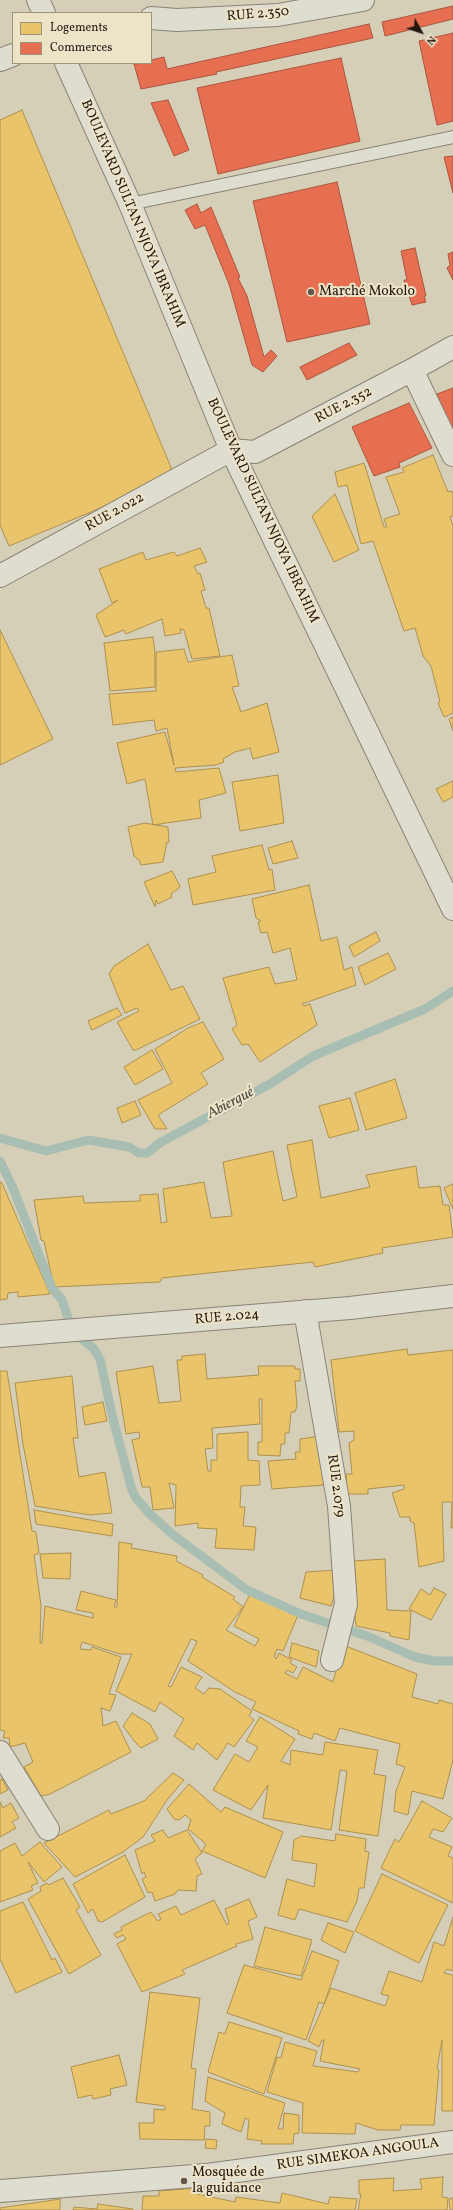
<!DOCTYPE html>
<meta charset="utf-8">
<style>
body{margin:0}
#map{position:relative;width:453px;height:2210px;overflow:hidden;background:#d6cfb7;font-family:Vollkorn,serif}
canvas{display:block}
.legend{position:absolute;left:12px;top:12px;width:140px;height:52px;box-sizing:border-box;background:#ede4c8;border:1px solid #9c927e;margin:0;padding:5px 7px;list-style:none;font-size:12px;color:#231710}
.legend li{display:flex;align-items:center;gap:8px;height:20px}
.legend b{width:20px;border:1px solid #9c927e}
.north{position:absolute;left:401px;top:12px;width:40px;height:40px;-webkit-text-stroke:3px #ede4c8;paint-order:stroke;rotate:130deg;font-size:11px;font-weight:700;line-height:16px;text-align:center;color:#231710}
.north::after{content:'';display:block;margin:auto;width:14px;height:18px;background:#231710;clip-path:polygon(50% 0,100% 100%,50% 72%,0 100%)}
</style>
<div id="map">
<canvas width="453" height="2210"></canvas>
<ul class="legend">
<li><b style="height:11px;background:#e9c46a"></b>Logements</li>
<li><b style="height:11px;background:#e76f51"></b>Commerces</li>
</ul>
<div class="north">N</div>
</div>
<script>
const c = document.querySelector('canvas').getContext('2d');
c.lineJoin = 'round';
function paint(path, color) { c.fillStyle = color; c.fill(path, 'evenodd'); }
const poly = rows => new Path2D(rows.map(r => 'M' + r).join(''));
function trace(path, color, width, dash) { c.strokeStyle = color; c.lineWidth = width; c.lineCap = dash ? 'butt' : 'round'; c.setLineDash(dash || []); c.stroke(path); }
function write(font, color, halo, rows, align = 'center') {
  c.font = font + ' Vollkorn,serif'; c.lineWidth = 4; c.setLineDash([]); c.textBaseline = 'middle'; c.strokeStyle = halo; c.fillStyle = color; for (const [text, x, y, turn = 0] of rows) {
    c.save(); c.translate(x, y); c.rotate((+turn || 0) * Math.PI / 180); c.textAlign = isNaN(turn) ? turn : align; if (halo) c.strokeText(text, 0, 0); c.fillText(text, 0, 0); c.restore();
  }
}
const homes = poly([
 [22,110,175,477,9,546,0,525,0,120,22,110],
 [433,455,448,492,452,491,453,494,453,516,450,517,453,526,453,713,444,717,438,703,440,702,431,666,423,656,415,628,404,631,373,541,361,544,347,485,338,487,335,472,364,463,384,527,387,527,384,519,400,514,386,477,404,472,402,468,433,455],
 [335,494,359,550,334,562,312,516,335,494],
 [200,548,207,562,194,566,198,574,200,573,205,590,201,591,206,608,209,608,220,656,192,659,184,630,180,629,181,633,165,636,162,619,126,634,124,630,105,637,96,615,118,600,112,603,99,569,143,552,146,560,174,552,177,556,200,548],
 [0,630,53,739,0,765,0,630],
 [153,637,155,653,155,687,110,691,104,643,153,637],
 [184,649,188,662,232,655,239,686,232,687,241,712,267,703,279,752,253,759,250,748,235,752,223,759,224,762,216,765,175,768,176,772,219,768,226,793,199,800,201,818,153,825,145,779,127,784,117,743,165,732,174,765,167,728,156,731,154,720,113,725,109,694,156,691,156,652,184,649],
 [453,717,453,731,449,719,453,717],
 [278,775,284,823,240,831,232,782,278,775],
 [453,781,453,797,443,802,436,789,453,781],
 [145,823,168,827,169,842,167,842,163,862,141,865,139,860,134,856,128,827,145,823],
 [292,841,298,858,273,864,268,848,292,841],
 [262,845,269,870,272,869,275,890,193,905,188,879,216,872,212,856,262,845],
 [172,871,180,886,178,889,171,894,172,897,158,904,156,900,155,907,144,882,172,871],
 [309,885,321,941,337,937,344,970,352,967,356,985,302,1004,304,1006,310,1004,317,1025,260,1062,248,1044,242,1045,232,1029,237,1025,223,978,269,967,275,984,297,980,290,948,273,953,267,932,261,933,258,922,261,921,256,918,252,899,309,885],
 [376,932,380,941,354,957,349,946,376,932],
 [148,944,171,990,183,986,200,1019,136,1050,133,1050,117,1022,139,1011,137,1008,125,1013,109,974,114,966,148,944],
 [388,953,396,969,365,985,358,967,388,953],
 [117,1008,122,1015,92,1030,88,1021,117,1008],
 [203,1022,224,1059,201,1073,208,1084,158,1115,167,1129,155,1129,138,1100,172,1083,155,1049,188,1028,203,1022],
 [152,1050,163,1069,135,1085,124,1067,152,1050],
 [395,1079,407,1118,366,1130,355,1093,395,1079],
 [350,1098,359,1130,329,1138,319,1106,350,1098],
 [135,1101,141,1115,122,1123,117,1108,135,1101],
 [312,1140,321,1198,370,1187,366,1175,416,1166,419,1188,440,1186,443,1205,449,1205,453,1237,382,1248,383,1253,315,1267,313,1262,162,1278,160,1282,54,1287,44,1241,41,1240,34,1200,83,1196,84,1203,140,1201,140,1195,158,1194,161,1223,167,1222,163,1189,204,1182,211,1218,232,1216,223,1162,273,1151,283,1201,297,1197,287,1145,312,1140],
 [0,1182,2,1183,50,1294,18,1297,18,1292,8,1293,7,1299,0,1300,0,1182],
 [453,1184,453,1209,444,1188,453,1184],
 [407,1349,408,1355,453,1350,453,1528,451,1528,452,1502,442,1502,444,1561,419,1567,414,1523,410,1521,410,1517,400,1517,392,1493,404,1489,404,1485,368,1489,368,1494,347,1494,346,1474,352,1474,349,1443,354,1440,354,1431,339,1432,331,1360,407,1349],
 [205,1354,207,1379,259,1375,258,1366,295,1366,295,1369,300,1369,300,1381,295,1381,297,1406,295,1412,291,1412,289,1433,285,1433,285,1444,281,1444,280,1456,258,1455,258,1442,262,1442,262,1399,259,1399,260,1424,212,1428,213,1448,205,1449,208,1471,211,1471,211,1460,217,1460,217,1434,248,1432,248,1460,259,1461,260,1485,241,1486,240,1507,245,1507,243,1526,256,1527,254,1550,215,1548,217,1529,198,1528,198,1523,175,1526,176,1485,169,1483,174,1508,153,1510,150,1487,142,1487,132,1440,140,1438,139,1432,126,1434,116,1372,153,1366,159,1403,181,1401,177,1360,182,1360,182,1356,205,1354],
 [0,1371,7,1371,32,1531,36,1532,39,1553,34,1555,41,1605,40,1643,42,1643,45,1606,93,1618,93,1613,76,1610,81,1591,116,1600,114,1607,117,1607,119,1542,132,1544,131,1548,177,1556,176,1561,203,1575,202,1577,235,1597,233,1599,243,1607,226,1630,255,1646,259,1639,234,1626,250,1594,298,1615,283,1651,277,1649,274,1657,276,1659,279,1653,292,1660,290,1663,297,1667,293,1673,287,1670,285,1673,297,1679,303,1667,333,1682,343,1645,417,1674,412,1697,438,1704,439,1700,453,1704,453,1760,443,1799,412,1791,408,1815,394,1811,396,1791,405,1767,396,1764,400,1744,340,1728,335,1741,314,1733,312,1739,298,1734,299,1731,252,1709,256,1702,235,1692,188,1661,197,1641,191,1639,168,1686,171,1687,181,1667,202,1677,195,1688,204,1694,209,1688,220,1689,252,1711,249,1716,254,1720,234,1747,228,1743,217,1760,197,1743,193,1750,174,1736,184,1719,160,1702,155,1712,116,1691,132,1654,120,1654,82,1642,80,1649,91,1650,92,1647,121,1657,109,1694,116,1695,110,1711,101,1708,103,1724,103,1726,116,1721,131,1752,50,1794,41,1796,24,1767,33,1762,25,1743,10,1747,9,1738,3,1738,5,1731,0,1730,0,1371],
 [72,1376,78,1438,73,1438,79,1477,105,1472,112,1513,90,1515,35,1506,23,1444,15,1383,72,1376],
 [103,1402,107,1421,85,1425,82,1407,103,1402],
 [320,1436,324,1485,272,1489,268,1461,296,1459,295,1452,300,1452,300,1439,320,1436],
 [34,1510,113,1524,112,1536,36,1524,34,1510],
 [71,1553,70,1579,43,1578,40,1554,71,1553],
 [385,1559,387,1610,411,1611,409,1640,390,1636,390,1633,356,1626,352,1587,353,1561,385,1559],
 [338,1570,337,1587,331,1606,300,1598,306,1572,338,1570],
 [434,1588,446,1594,431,1620,409,1609,421,1589,430,1595,434,1588],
 [292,1643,319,1651,316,1667,289,1657,292,1643],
 [132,1713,150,1724,158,1739,141,1748,135,1742,123,1726,132,1713],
 [260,1717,295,1739,281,1761,290,1765,291,1750,323,1755,325,1742,378,1750,374,1774,386,1776,378,1836,339,1830,347,1771,340,1770,331,1830,263,1818,268,1785,251,1810,213,1790,235,1754,249,1762,258,1747,246,1741,260,1717],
 [173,1773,184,1780,167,1800,143,1837,123,1852,75,1877,44,1843,109,1810,111,1814,144,1801,173,1773],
 [2,1779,8,1790,0,1794,0,1780,2,1779],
 [189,1784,221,1812,225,1807,283,1832,265,1878,202,1851,206,1844,188,1829,191,1820,185,1815,179,1820,174,1819,167,1809,189,1784],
 [422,1801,452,1818,443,1832,433,1829,429,1837,452,1847,448,1856,453,1858,453,1903,381,1868,395,1839,399,1842,422,1801],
 [0,1802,3,1808,11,1803,19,1818,12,1822,16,1828,0,1837,0,1802],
 [163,1830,168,1838,187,1830,202,1853,195,1859,202,1874,197,1876,196,1891,178,1890,175,1894,155,1901,152,1892,148,1893,142,1879,146,1877,144,1872,142,1874,135,1850,155,1841,151,1835,163,1830],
 [336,1834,366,1839,365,1851,369,1852,364,1888,359,1888,357,1901,347,1922,299,1909,295,1920,278,1915,287,1879,314,1887,317,1864,292,1860,294,1840,301,1836,335,1841,336,1834],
 [40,1842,62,1867,44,1882,28,1862,38,1883,31,1886,33,1890,0,1902,0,1851,15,1843,22,1856,40,1842],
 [125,1855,145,1897,102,1922,98,1921,93,1909,88,1913,73,1884,125,1855],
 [382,1874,448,1905,419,1963,355,1931,382,1874],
 [63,1878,80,1907,76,1910,101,1955,69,1974,28,1899,41,1891,40,1887,47,1883,49,1885,63,1878],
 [249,1899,257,1917,248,1921,253,1939,236,1944,237,1946,182,1970,185,1974,142,1992,117,1944,126,1939,123,1935,117,1938,114,1934,122,1930,121,1927,151,1912,158,1921,161,1919,158,1914,176,1906,181,1915,214,1900,227,1925,229,1923,225,1909,249,1899],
 [23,1902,52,1960,55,1958,62,1972,16,1993,0,1959,0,1911,23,1902],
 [453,1917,453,1971,447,1969,444,1973,453,1975,453,2111,442,2111,442,2040,437,2069,439,2070,434,2125,401,2125,400,2130,378,2130,356,2123,355,2134,302,2133,303,2103,267,2092,277,2057,281,2058,285,2042,317,2051,313,2066,358,2072,360,2069,320,2061,324,2040,322,2040,319,2047,308,2041,331,1988,385,2006,389,1996,381,1994,389,1971,422,1982,434,1942,444,1946,453,1917],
 [328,1923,354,1932,345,1953,321,1940,328,1923],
 [265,1927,312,1940,301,1976,254,1966,265,1927],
 [312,1951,339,1961,324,2004,319,2002,306,2040,227,2013,244,1965,301,1980,312,1951],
 [150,1992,200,1998,191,2068,196,2069,192,2109,210,2112,210,2126,205,2126,204,2140,140,2139,139,2123,154,2123,154,2109,165,2110,165,2106,136,2102,150,1992],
 [229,2022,282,2038,264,2094,208,2072,219,2032,225,2034,229,2022],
 [119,2055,127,2085,110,2089,111,2095,93,2099,92,2095,78,2098,71,2067,119,2055],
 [208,2077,285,2103,278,2129,283,2129,284,2113,299,2115,299,2133,294,2134,293,2144,261,2144,262,2141,247,2139,249,2120,245,2118,241,2132,222,2124,225,2113,205,2101,208,2077],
 [206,2139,217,2140,216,2149,205,2148,206,2139],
 [443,2177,442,2197,448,2198,447,2210,358,2210,361,2194,359,2194,359,2180,394,2178,393,2191,422,2189,420,2179,443,2177],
 [198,2188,197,2194,235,2202,236,2197,280,2203,282,2193,328,2204,330,2197,357,2199,355,2210,142,2210,143,2196,159,2196,159,2191,198,2188],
 [453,2198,453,2210,450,2210,449,2199,453,2198],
 [60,2199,60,2210,0,2210,0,2208,60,2199],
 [98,2204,133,2209,133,2210,73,2210,74,2207,97,2209,98,2204]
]);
paint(homes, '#e9c46a');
trace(homes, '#ae904f', 1);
const shops = poly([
 [453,6,453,19,385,36,382,22,453,6],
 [369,24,373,38,216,72,217,74,141,89,134,64,151,63,151,60,164,57,167,69,369,24],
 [453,33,453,121,437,125,419,41,453,33],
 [341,58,360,141,218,174,197,88,341,58],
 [168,100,189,150,174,156,151,103,168,100],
 [453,156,453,193,444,157,453,156],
 [337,182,370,324,287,342,253,201,337,182],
 [197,204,201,213,211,207,240,277,238,278,247,296,264,357,271,350,277,356,263,372,252,365,229,284,205,225,195,229,185,210,197,204],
 [415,248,426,296,424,296,426,302,412,305,404,280,407,280,401,251,415,248],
 [453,252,453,280,447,268,450,265,448,254,453,252],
 [349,343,357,355,307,380,300,367,349,343],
 [453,388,453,440,437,394,453,388],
 [409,403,432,448,399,463,400,467,374,476,352,427,409,403]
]);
paint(shops, '#e76f51');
trace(shops, '#ac553e', 1);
trace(poly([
 [0,1138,46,1151,88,1140,129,1147,139,1153,147,1153,161,1142,270,1084,313,1056,425,1009,453,991],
 [0,1161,13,1188,52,1288,62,1300,72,1330,94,1349,100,1359,113,1419,132,1490,136,1498,149,1513,172,1534,247,1590,301,1614,367,1636,415,1657,434,1661,453,1661]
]), '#a9beb2', 9);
const service = poly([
 [130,204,453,137]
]);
const minor = poly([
 [151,18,177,20,278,15,363,0],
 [0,60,13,55],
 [412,370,453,455],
 [0,576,231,450,255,452,412,370,453,347],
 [305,1311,339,1506,346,1604,332,1660],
 [0,1336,350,1308,453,1296],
 [0,1752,48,1829]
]);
const tertiary = poly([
 [38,0,44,13],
 [66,63,130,204,231,450,453,909],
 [0,2191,207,2175,453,2142]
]);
trace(service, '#898375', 14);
trace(minor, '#898375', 24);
trace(tertiary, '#898375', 24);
trace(service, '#dfdcd0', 12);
trace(minor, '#dfdcd0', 22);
trace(tertiary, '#dfdcd0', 22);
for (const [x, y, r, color] of [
 [311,292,4,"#62574a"],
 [184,2181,4,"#62574a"]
]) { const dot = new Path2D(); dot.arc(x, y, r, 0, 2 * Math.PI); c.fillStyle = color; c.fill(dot); trace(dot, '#ede4c8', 1.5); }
write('14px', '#231710', '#ede4c8', [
 ["RUE 2.350",258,15,-5],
 ["BOULEVARD SULTAN NJOYA IBRAHIM",132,214,67],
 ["RUE 2.352",344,406,-28],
 ["BOULEVARD SULTAN NJOYA IBRAHIM",262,511,65],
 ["RUE 2.022",115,513,-29],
 ["RUE 2.024",227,1318,-5],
 ["RUE 2.079",335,1486,82],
 ["RUE SIMEKOA ANGOULA",358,2155,-8]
]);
write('14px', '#231710', '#ede4c8', [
 ["Marché Mokolo",319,292],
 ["Mosquée de",192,2173],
 ["la guidance",192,2189]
], 'left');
write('italic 15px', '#4b4f48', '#ede4c8', [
 ["Abiergué",231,1104,-28]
]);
</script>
